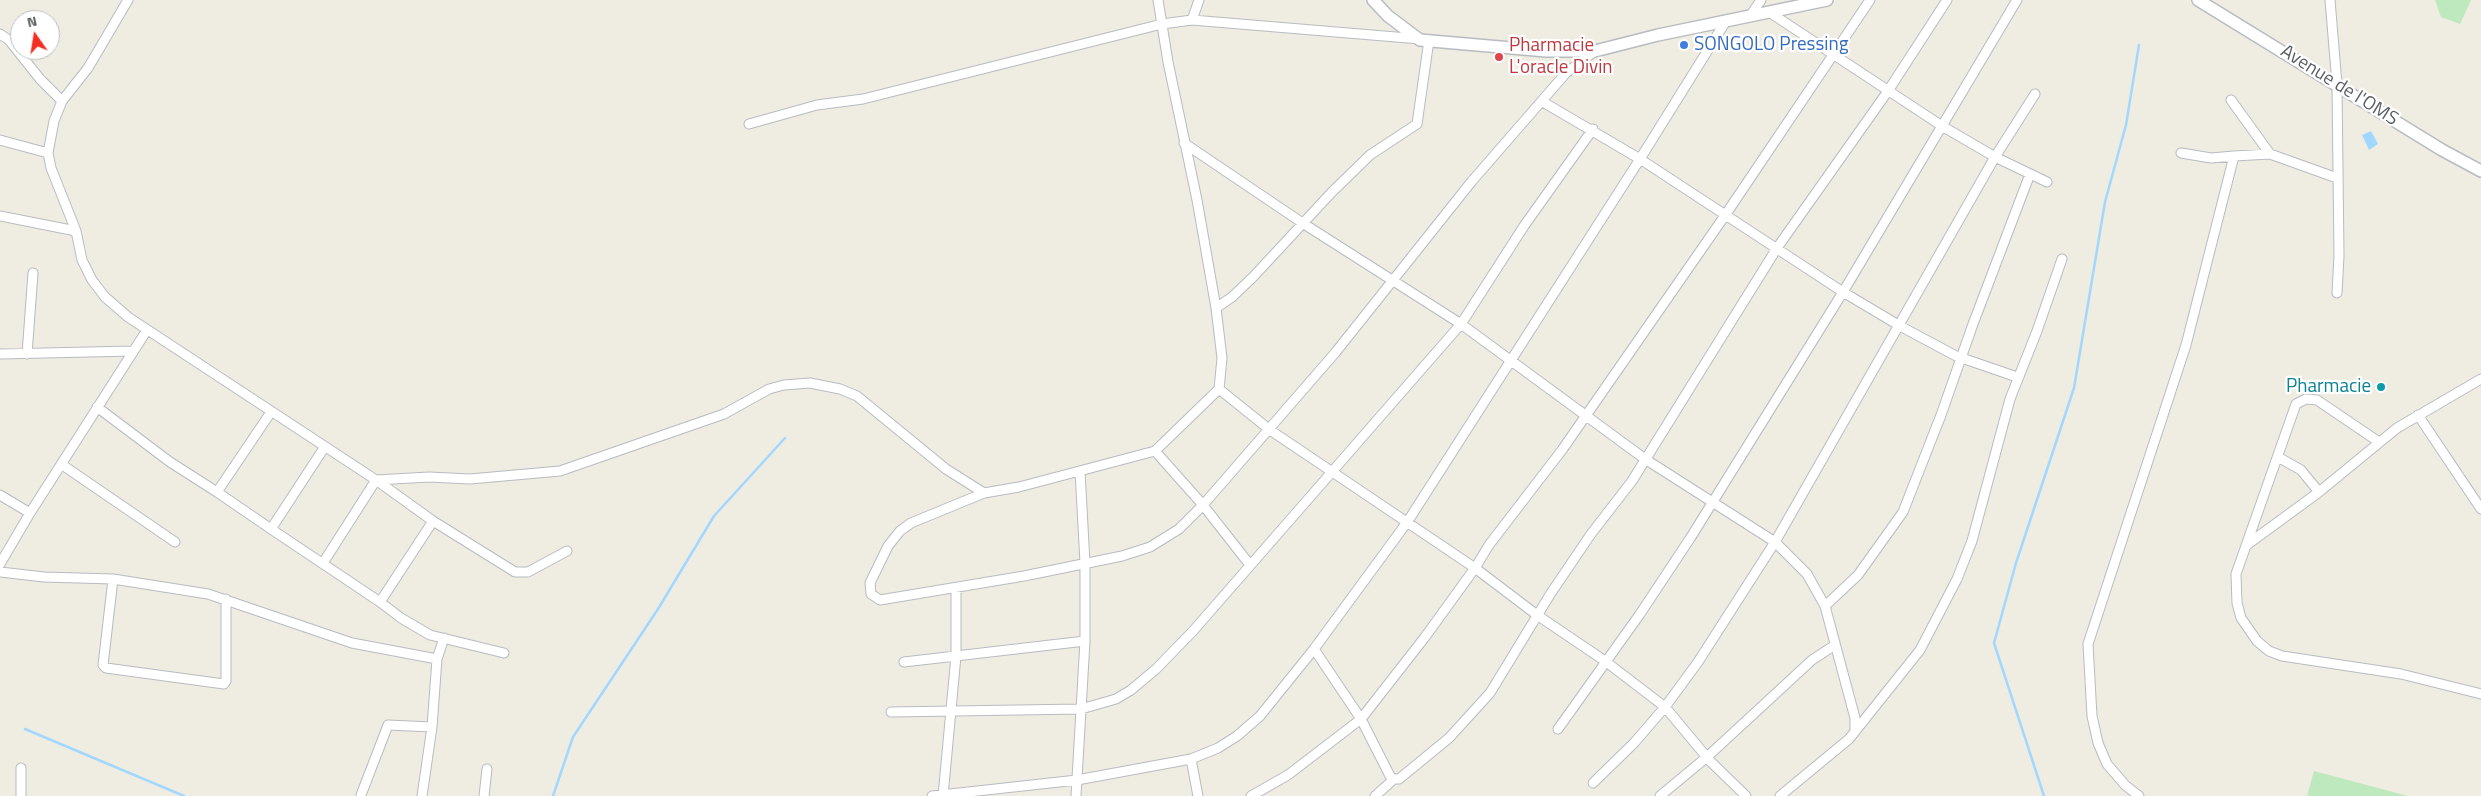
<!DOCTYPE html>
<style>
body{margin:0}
#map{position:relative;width:2481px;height:796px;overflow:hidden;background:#efece2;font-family:"Titillium Web",sans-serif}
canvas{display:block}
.north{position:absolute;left:10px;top:10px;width:50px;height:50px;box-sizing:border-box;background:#fff;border:1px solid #bdbfc1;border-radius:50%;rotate:347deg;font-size:14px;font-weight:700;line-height:20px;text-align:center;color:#5b5f64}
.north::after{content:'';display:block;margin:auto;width:18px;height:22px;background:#f52f22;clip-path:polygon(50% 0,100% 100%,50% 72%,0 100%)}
</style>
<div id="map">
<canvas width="2481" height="796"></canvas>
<div class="north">N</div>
</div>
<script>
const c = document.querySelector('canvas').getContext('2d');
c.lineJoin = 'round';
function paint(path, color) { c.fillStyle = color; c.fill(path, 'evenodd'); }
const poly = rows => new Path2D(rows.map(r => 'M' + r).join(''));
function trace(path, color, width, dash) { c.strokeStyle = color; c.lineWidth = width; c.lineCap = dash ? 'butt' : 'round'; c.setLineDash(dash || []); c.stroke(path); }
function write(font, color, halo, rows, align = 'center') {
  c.font = font + ' "Titillium Web",sans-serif'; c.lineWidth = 4.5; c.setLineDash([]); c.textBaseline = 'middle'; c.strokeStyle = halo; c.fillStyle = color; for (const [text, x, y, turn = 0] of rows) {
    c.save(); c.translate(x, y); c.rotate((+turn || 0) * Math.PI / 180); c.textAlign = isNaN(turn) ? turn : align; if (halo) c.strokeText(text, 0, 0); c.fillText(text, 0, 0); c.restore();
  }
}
paint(poly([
 [2435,0,2471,0,2460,24,2441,17],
 [2314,771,2408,796,2307,796]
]), '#bee8bd');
paint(poly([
 [2371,131,2378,144,2369,150,2362,135]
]), '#a2d8ff');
trace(poly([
 [25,729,184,796],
 [553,796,573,737,658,609,714,516,785,438],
 [2044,796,1994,643,2016,563,2074,388,2105,202,2126,125,2139,45]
]), '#a2d8ff', 2.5);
const minor = poly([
 [128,0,88,68,62,101,54,121,48,153,51,168,76,231,82,260,92,280,105,297,128,317,376,480,433,521,515,572,528,572,567,551],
 [1158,0,1168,62,1197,200,1216,308,1222,358,1219,389,1155,451,1019,487,984,493,911,523,900,531,888,546,870,583,871,594,880,600,1024,576,1122,556,1150,547,1179,529,1203,505,1335,353,1472,181,1566,73,1595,51],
 [2330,0,2337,84,2339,256,2337,293],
 [1769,12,1942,126,1995,157,2047,182],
 [1750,16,1761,0],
 [1192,20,1199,0],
 [0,34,9,40,40,79,62,101],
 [2231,100,2270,154,2337,178],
 [1543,102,1640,159,1843,292,1900,326,1956,356,2017,377],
 [749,124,817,105,863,99,1162,24,1192,20,1420,39],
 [0,140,48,153],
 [1184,143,1304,224,1461,324,1645,459,1775,542,1807,574,1825,606,1855,718,1855,731],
 [2181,153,2211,158,2234,156],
 [0,216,76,231],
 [1216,308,1232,297,1253,277,1332,192,1370,155,1417,124,1429,40],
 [0,354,133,351],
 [27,354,33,273],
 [1219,389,1270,430,1475,568,1537,615,1605,661,1665,707,1710,761,1746,796],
 [97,407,170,462,217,492,271,412],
 [2418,415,2481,509],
 [2379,442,2317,400,2306,399,2296,404,2236,574,2237,603,2241,618,2257,641,2269,651,2282,656,2401,674,2481,694],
 [324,448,271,529,380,602,433,521],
 [1155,451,1203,505,1250,565],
 [2278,457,2301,470,2319,492],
 [61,464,175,542],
 [376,480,429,477,470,479,560,471,724,414,769,389,784,385,810,383,840,389,857,396,946,469,984,493],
 [217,492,271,529],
 [0,495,30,513],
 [2248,544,2319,492,2397,428,2481,379],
 [323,563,376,480],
 [0,564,30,513,147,330],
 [0,572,44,577,113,579,208,594,352,643,437,659],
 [113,579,103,665,106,668,224,684,226,681,226,599],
 [380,602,401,618,430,635,504,653],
 [1825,606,1858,575,1903,512,1941,415,1973,324,2030,174],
 [1314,649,1361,719,1390,776,1394,779,1399,779,1449,738,1490,693,1551,593,1591,534,1632,481,1777,248,1888,91,1947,0],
 [904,662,1085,641,1085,563,1080,471],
 [891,712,1081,709,1116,699,1131,690,1156,669,1193,631,1461,324,1524,226,1593,129],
 [1558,729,1640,614,1691,537,1843,292,2017,0],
 [1191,759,1198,796],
 [21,768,21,796],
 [1593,783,1634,743,1665,707,1698,662,1775,542,1995,157,2035,94],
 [361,795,388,725,432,727],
 [422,796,432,727,437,659,444,638],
 [484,796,487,769],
 [932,796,1077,780,1191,759,1218,748,1237,736,1260,716,1314,649,1408,521,1640,159,1726,21],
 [943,796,956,656,956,588],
 [1076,796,1085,641],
 [1251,796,1288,775,1361,719,1425,637,1475,568,1489,545,1562,450,1726,214,1870,0],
 [1375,796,1394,779],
 [1660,796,1707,757,1812,660,1835,645],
 [1780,796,1849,739,1920,650,1957,579,1972,541,2010,399,2037,331,2062,259],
 [2139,796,2125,785,2107,764,2098,743,2092,716,2088,644,2186,345,2234,156,2270,154]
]);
const tertiary = poly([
 [1373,0,1388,16,1420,40,1546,51,1595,51,1658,35,1827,0],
 [2198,0,2442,150,2481,171]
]);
trace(minor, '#b8bbc0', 11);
trace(tertiary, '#b8bbc0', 14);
trace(minor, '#fff', 9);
trace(tertiary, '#fff', 11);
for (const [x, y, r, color] of [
 [1684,45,5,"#3f7fe0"],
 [1499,57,5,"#e0444e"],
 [2381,387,5,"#0f9aa8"]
]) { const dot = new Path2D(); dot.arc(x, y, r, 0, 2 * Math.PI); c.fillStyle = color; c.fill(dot); trace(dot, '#fff', 2); }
write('19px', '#366cbe', '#fff', [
 ["SONGOLO Pressing",1694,45]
], 'left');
write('19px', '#be3a42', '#fff', [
 ["Pharmacie",1509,46],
 ["L'oracle Divin",1509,68]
], 'left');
write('19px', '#5b5f64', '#fff', [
 ["Avenue de l'OMS",2339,86,32]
]);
write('19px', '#0d838f', '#fff', [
 ["Pharmacie",2371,387]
], 'right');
</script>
